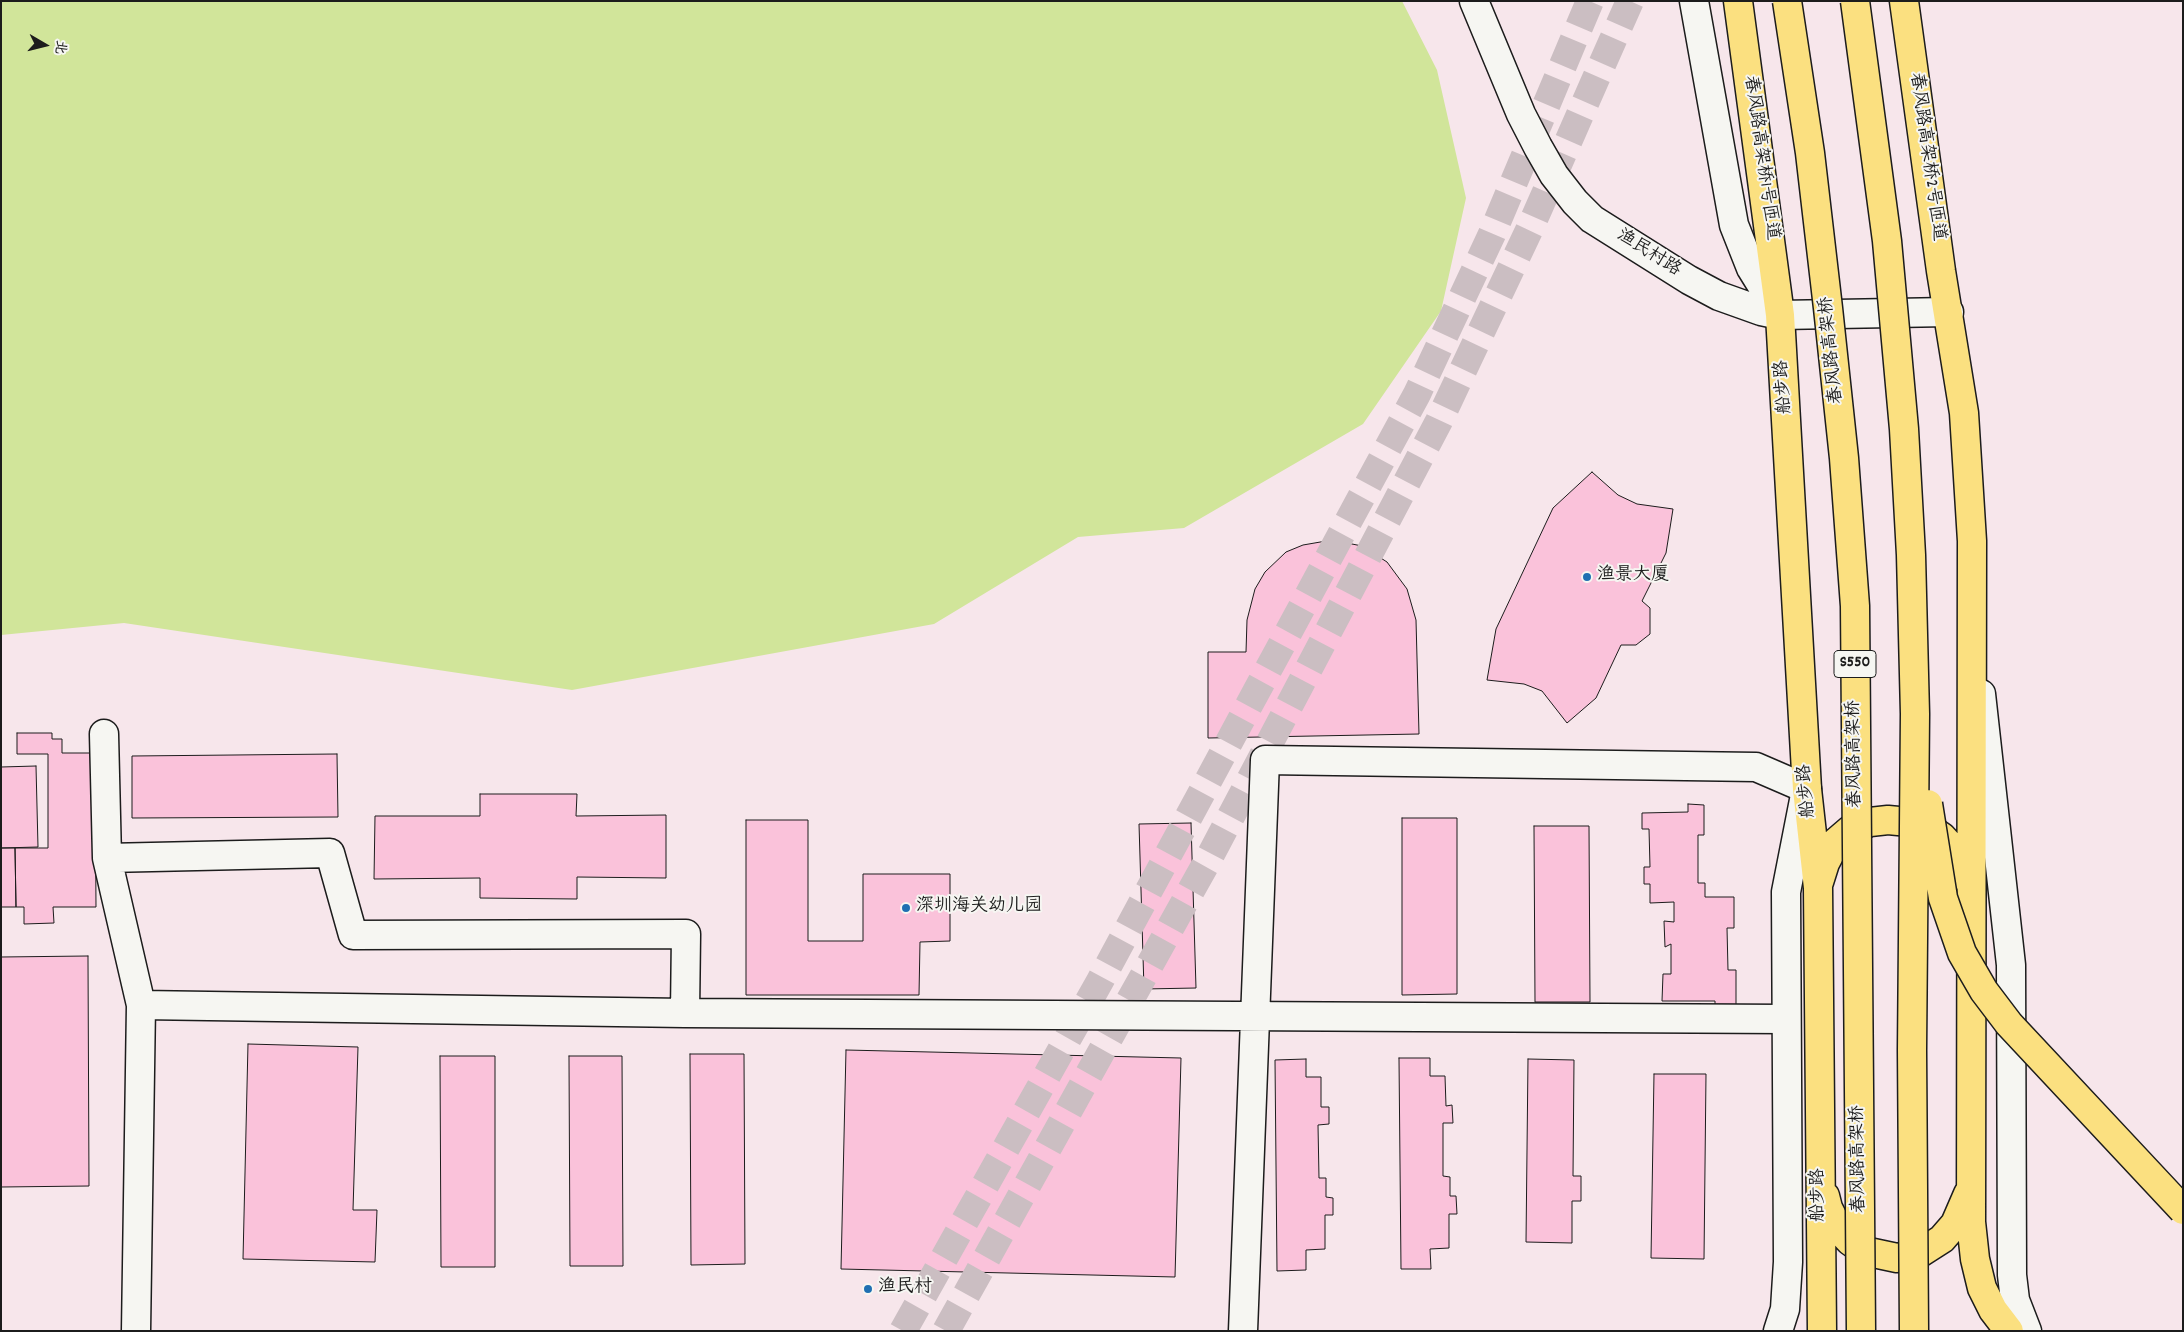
<!DOCTYPE html>
<meta charset="utf-8">
<style>
body{margin:0}
#map{position:relative;width:2184px;height:1332px;overflow:hidden;background:#f7e6eb;font-family:Dekko,"LXGW WenKai TC",sans-serif}
canvas{display:block}
.frame{position:absolute;inset:0;border:2px solid #1c1c1c;pointer-events:none}
.north{position:absolute;left:20px;top:20px;width:50px;height:50px;-webkit-text-stroke:4px #f6f6f2;paint-order:stroke;rotate:98deg;font-size:14px;font-weight:700;line-height:20px;text-align:center;color:#1c1c1c}
.north::after{content:'';display:block;margin:auto;width:18px;height:22px;background:#1c1c1c;clip-path:polygon(50% 0,100% 100%,50% 72%,0 100%)}
</style>
<div id="map">
<canvas width="2184" height="1332"></canvas>
<div class="frame"></div>
<div class="north">北</div>
</div>
<script>
const c = document.querySelector('canvas').getContext('2d');
c.lineJoin = 'round';
function paint(path, color) { c.fillStyle = color; c.fill(path, 'evenodd'); }
const poly = rows => new Path2D(rows.map(r => 'M' + r).join(''));
function trace(path, color, width, dash) { c.strokeStyle = color; c.lineWidth = width; c.lineCap = dash ? 'butt' : 'round'; c.setLineDash(dash || []); c.stroke(path); }
function write(font, color, halo, rows, align = 'center') {
  c.font = font + ' Dekko,"LXGW WenKai TC",sans-serif'; c.lineWidth = 4; c.setLineDash([]); c.textBaseline = 'middle'; c.strokeStyle = halo; c.fillStyle = color; for (const [text, x, y, turn = 0] of rows) {
    c.save(); c.translate(x, y); c.rotate((+turn || 0) * Math.PI / 180); c.textAlign = isNaN(turn) ? turn : align; if (halo) c.strokeText(text, 0, 0); c.fillText(text, 0, 0); c.restore();
  }
}
paint(poly([
 [1,1,1402,1,1437,70,1466,198,1441,311,1363,424,1184,528,1078,537,934,624,572,690,124,623,1,635]
]), '#d1e59a');
const building = poly([
 [1592,472,1618,495,1637,504,1673,509,1666,553,1642,601,1650,608,1650,634,1636,645,1621,645,1596,698,1567,723,1542,691,1524,684,1487,680,1496,629,1553,508,1592,472],
 [1332,540,1362,546,1387,562,1407,589,1416,620,1419,734,1208,738,1208,652,1246,652,1247,620,1255,589,1265,572,1286,552,1303,545,1332,540],
 [17,733,52,733,52,739,62,739,62,753,95,753,96,907,53,907,54,923,24,924,24,907,16,907,15,848,48,848,48,754,17,754,17,733],
 [337,754,338,817,132,818,132,756,337,754],
 [36,766,38,847,1,848,1,767,36,766],
 [480,794,577,794,576,816,666,815,666,878,577,877,577,899,480,898,480,878,374,879,375,816,480,816,480,794],
 [1688,804,1704,805,1704,835,1698,835,1698,883,1705,883,1705,897,1734,897,1734,928,1727,928,1728,970,1736,970,1736,1010,1715,1010,1715,1001,1662,1001,1663,974,1671,974,1671,944,1665,947,1664,921,1674,922,1674,902,1650,903,1650,884,1644,884,1644,867,1650,867,1649,829,1642,829,1642,813,1688,812,1688,804],
 [1402,818,1457,818,1457,994,1402,995,1402,818],
 [746,820,808,820,808,941,863,941,863,874,950,874,950,941,920,942,919,995,746,995,746,820],
 [1191,823,1196,988,1144,989,1139,824,1191,823],
 [1534,826,1589,826,1590,1002,1535,1002,1534,826],
 [1,848,15,848,16,907,1,907,1,848],
 [88,956,89,1186,1,1187,1,957,88,956],
 [248,1044,358,1047,353,1210,377,1210,375,1262,243,1259,248,1044],
 [846,1050,1181,1058,1175,1277,841,1269,846,1050],
 [690,1054,744,1054,745,1264,691,1265,690,1054],
 [440,1056,495,1056,495,1267,441,1267,440,1056],
 [569,1056,622,1056,623,1266,570,1266,569,1056],
 [1399,1058,1430,1058,1430,1076,1445,1076,1446,1106,1452,1105,1453,1123,1443,1123,1443,1176,1450,1177,1450,1196,1456,1196,1457,1214,1449,1214,1449,1248,1430,1249,1431,1269,1401,1269,1399,1058],
 [1306,1059,1306,1077,1321,1077,1321,1107,1329,1107,1329,1124,1318,1125,1319,1178,1326,1178,1326,1197,1333,1198,1333,1215,1325,1215,1325,1249,1306,1250,1306,1270,1277,1271,1275,1060,1306,1059],
 [1528,1059,1574,1060,1573,1176,1581,1176,1581,1201,1572,1201,1572,1243,1526,1242,1528,1059],
 [1654,1074,1706,1074,1704,1259,1651,1258,1654,1074]
]);
paint(building, '#fac2da');
trace(building, '#1c1c1c', 1);
trace(poly([
 [903,1331,1100,981,1417,394,1492,234,1590,1],
 [946,1331,1208,860,1439,421,1531,226,1630,1]
]), '#cbbec2', 28, [28, 14]);
const street = poly([
 [1474,1,1521,114,1538,147,1554,175,1575,202,1592,219,1689,280,1719,296,1761,311,1780,315,1949,312],
 [1694,1,1734,225,1751,268,1780,315],
 [104,734,107,858,141,1005,136,1331],
 [107,858,330,853,353,935,686,934,685,1013],
 [141,1005,685,1013,1786,1019],
 [1243,1331,1265,760,1756,767,1807,789]
]);
const secondary = poly([
 [1981,694,2011,965,2012,1275,2015,1300,2027,1331],
 [1778,1331,1785,1309,1788,1262,1786,892,1805,795]
]);
const primary = poly([
 [1738,1,1780,315,1807,789,1818,888,1822,1331],
 [1904,1,1941,271,1964,413,1972,541,1971,1222,1975,1259,1982,1288,1993,1310,2009,1331],
 [1819,882,1825,863,1836,842,1850,830,1870,822,1888,820,1909,822,1929,828,1942,837,1955,851,1969,881],
 [1825,1196,1828,1208,1838,1228,1850,1241,1864,1251,1897,1258,1917,1255,1942,1239,1955,1224,1968,1194]
]);
trace(street, '#1c1c1c', 31);
trace(secondary, '#1c1c1c', 31);
trace(primary, '#1c1c1c', 31);
trace(street, '#f6f6f2', 28);
trace(secondary, '#f6f6f2', 28);
trace(primary, '#fbe080', 28);
const highwayBridge = poly([
 [1787,1,1810,153,1828,308,1844,458,1855,606,1861,1331],
 [1855,1,1887,241,1904,429,1911,555,1915,714,1912,1050,1914,1331],
 [1928,804,1943,898,1962,953,1984,991,2009,1024,2183,1210]
]);
trace(highwayBridge, '#1c1c1c', 31, []);
trace(highwayBridge, '#fbe080', 28);
for (const [x, y, r, color] of [
 [1587,577,5,"#1f6fb2"],
 [906,908,5,"#1f6fb2"],
 [868,1289,5,"#1f6fb2"]
]) { const dot = new Path2D(); dot.arc(x, y, r, 0, 2 * Math.PI); c.fillStyle = color; c.fill(dot); trace(dot, '#f6f6f2', 2); }
for (const [x, y, w] of [
 [1855,664,42]
]) { const box = new Path2D(); box.roundRect(x - w / 2, y - 13.5, w, 27, 4); c.fillStyle = '#f6f6f2'; c.fill(box); trace(box, '#1c1c1c', 1); }
write('bold 16px', '#1c1c1c', null, [
 ["S550",1855,664]
]);
write('18px', '#1c1c1c', '#f6f6f2', [
 ["春风路高架桥2号匝道",1926,157,82],
 ["春风路高架桥1号匝道",1760,158,82],
 ["渔民村路",1648,254,32],
 ["春风路高架桥",1833,350,-96],
 ["船步路",1785,387,-94],
 ["春风路高架桥",1856,754,-91],
 ["船步路",1808,791,-95],
 ["春风路高架桥",1860,1159,-91],
 ["船步路",1820,1195,-90]
]);
write('18px', '#1c1c1c', '#f6f6f2', [
 ["渔景大厦",1597,577],
 ["深圳海关幼儿园",916,908],
 ["渔民村",878,1289]
], 'left');
</script>
